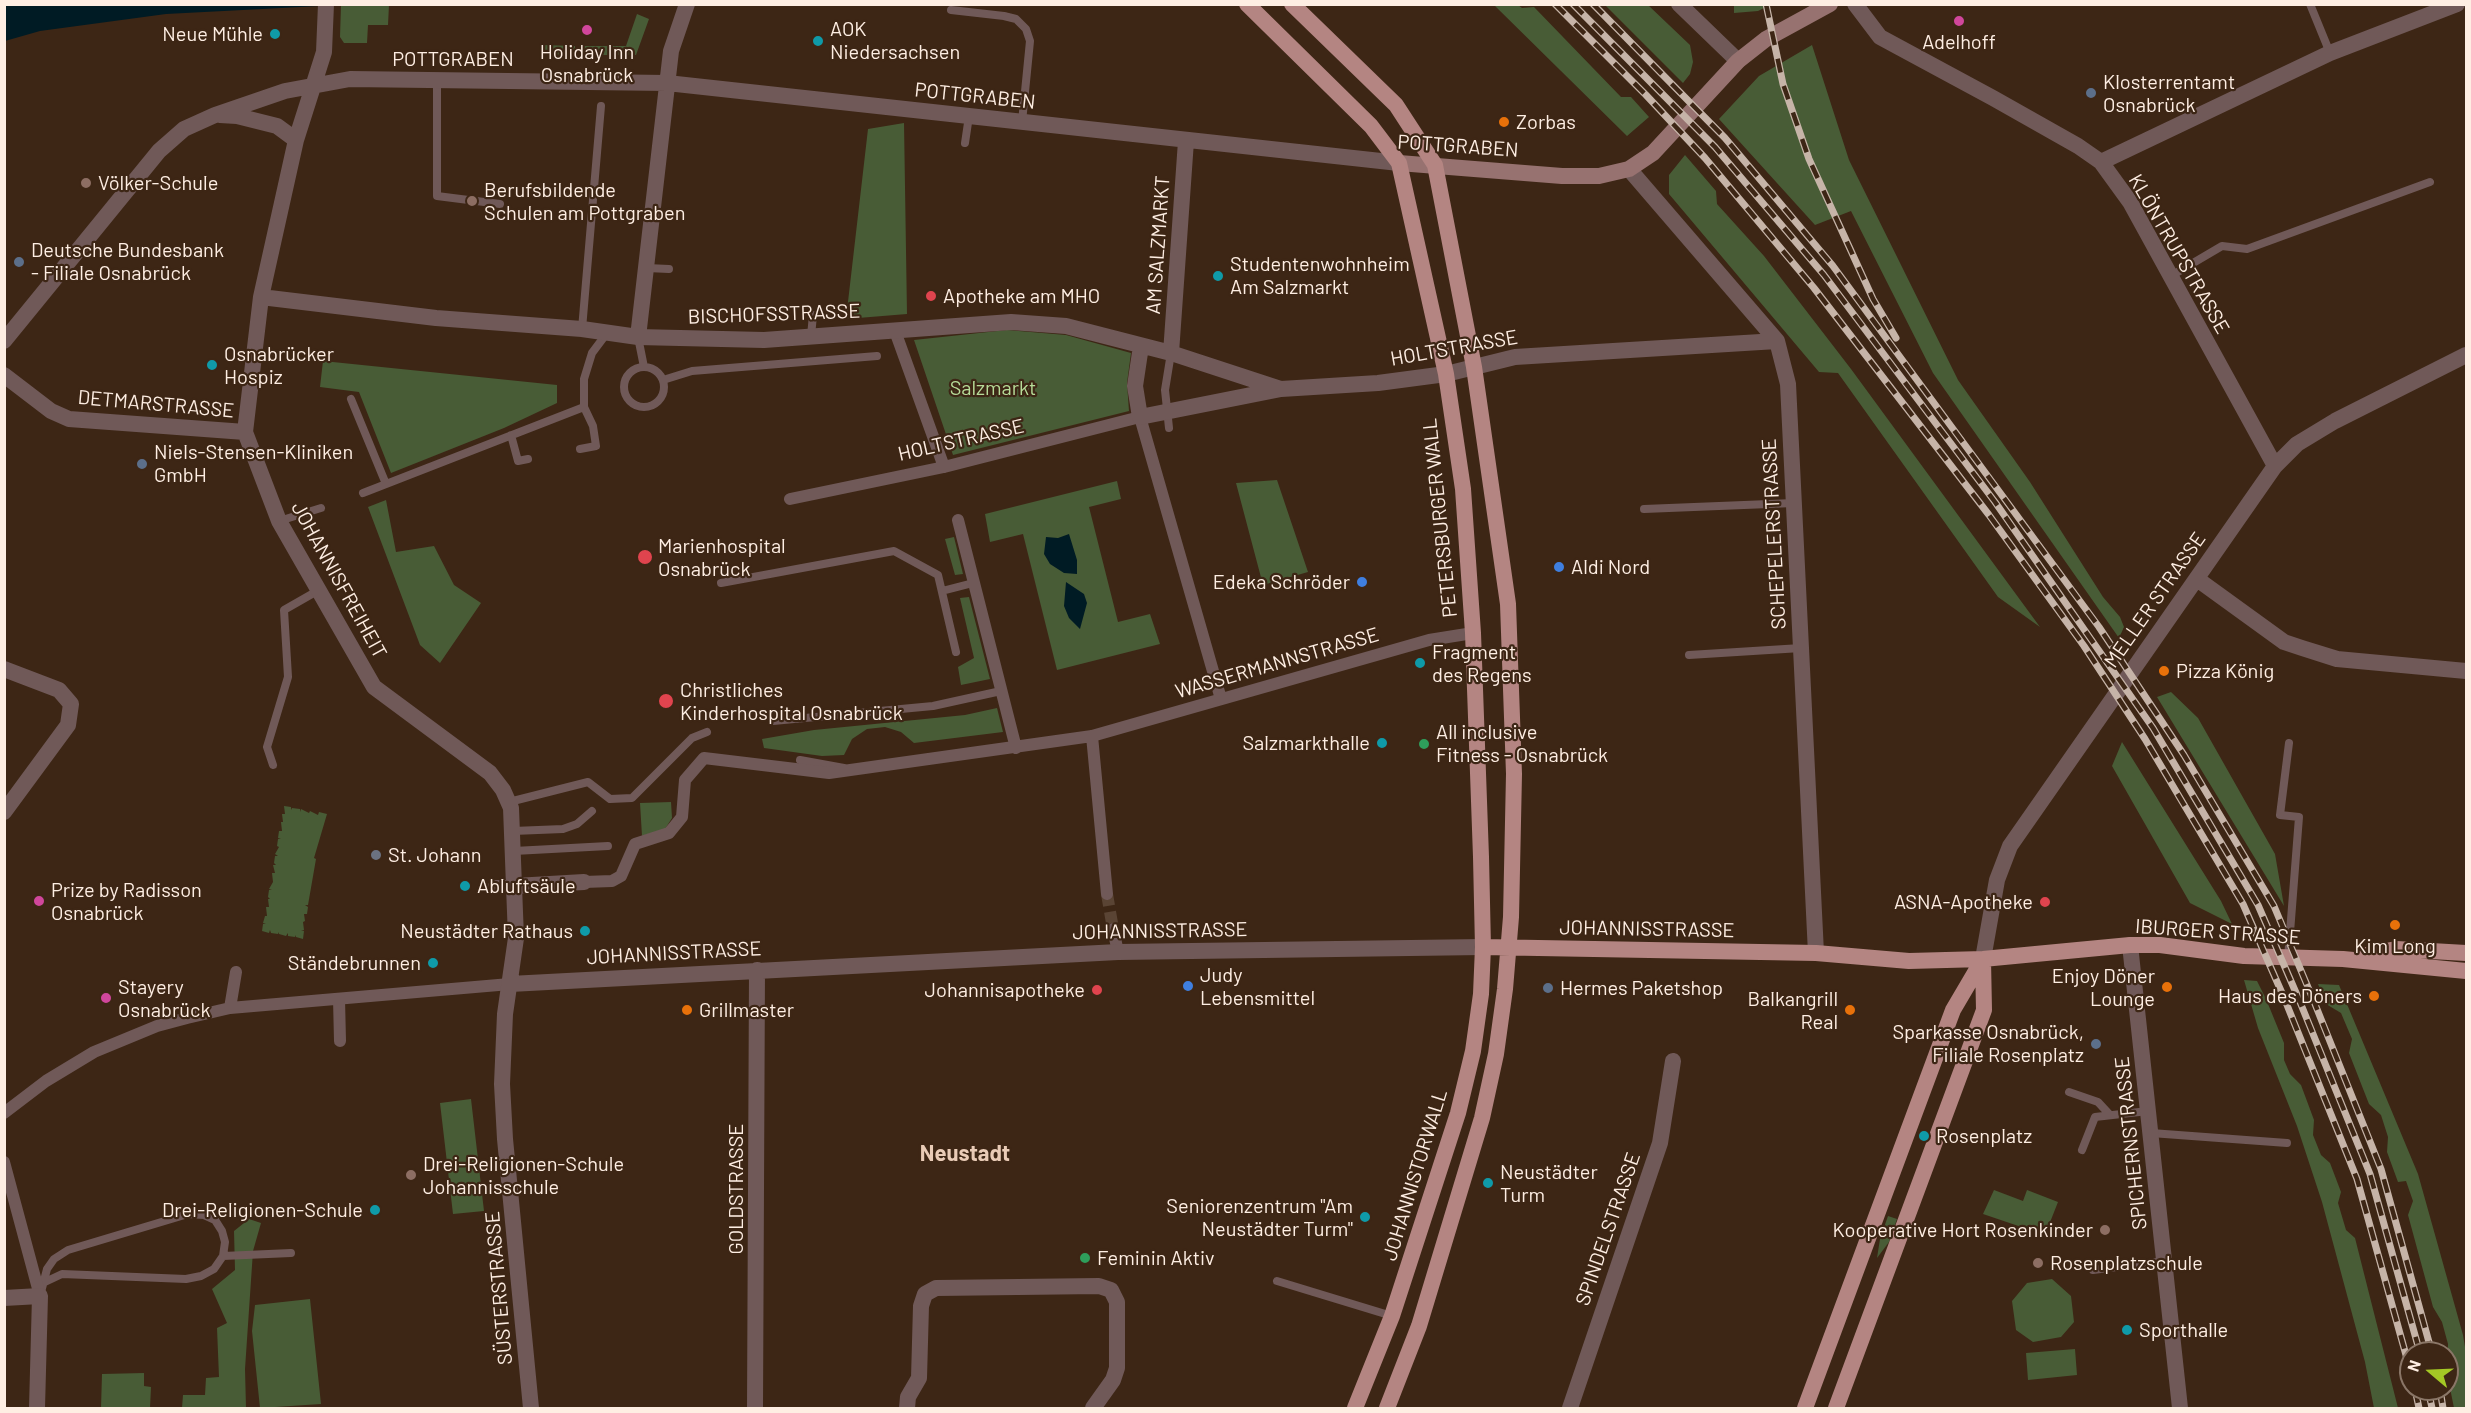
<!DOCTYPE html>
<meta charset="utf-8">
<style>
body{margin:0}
#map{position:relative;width:2471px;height:1413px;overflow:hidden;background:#3d2615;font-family:Barlow,sans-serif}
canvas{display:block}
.frame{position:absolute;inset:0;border:6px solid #feeee3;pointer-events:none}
.north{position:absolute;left:2399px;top:1341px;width:60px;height:60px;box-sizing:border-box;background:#3d2615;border:2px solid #8a7667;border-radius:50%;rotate:289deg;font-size:16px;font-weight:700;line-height:24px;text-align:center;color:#feeee3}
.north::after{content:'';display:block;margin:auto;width:21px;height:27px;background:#a4c825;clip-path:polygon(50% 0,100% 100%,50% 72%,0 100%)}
</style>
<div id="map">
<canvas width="2471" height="1413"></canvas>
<div class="frame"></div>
<div class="north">N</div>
</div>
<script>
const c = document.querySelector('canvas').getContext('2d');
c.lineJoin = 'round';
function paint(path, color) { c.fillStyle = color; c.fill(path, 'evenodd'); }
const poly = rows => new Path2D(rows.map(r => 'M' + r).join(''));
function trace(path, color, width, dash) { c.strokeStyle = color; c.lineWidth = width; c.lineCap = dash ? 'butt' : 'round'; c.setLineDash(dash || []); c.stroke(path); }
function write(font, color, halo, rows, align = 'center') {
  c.font = font + ' Barlow,sans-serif'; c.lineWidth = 4.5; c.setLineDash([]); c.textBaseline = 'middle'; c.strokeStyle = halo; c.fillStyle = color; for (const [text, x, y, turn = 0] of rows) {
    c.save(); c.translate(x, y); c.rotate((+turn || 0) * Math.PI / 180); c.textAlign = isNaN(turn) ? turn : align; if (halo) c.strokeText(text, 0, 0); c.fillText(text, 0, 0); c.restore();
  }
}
paint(poly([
 [341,5,389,5,388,25,368,25,367,43,344,43,340,37],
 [1494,5,1518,5,1522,8,1534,7,1621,97,1631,97,1649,117,1627,136],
 [1605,5,1648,5,1690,45,1693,62,1690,74,1683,83],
 [1734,5,1734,4,1770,5,1758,11,1734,13],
 [637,14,649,19,636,55,581,55,581,46,626,46],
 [542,45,575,46,575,55,542,54],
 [1812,45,1849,160,1958,380,2030,482,2103,597,2120,617,2124,627,2119,638,1933,373,1851,211,1815,225,1719,119,1759,76],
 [904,123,907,314,846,319,868,129],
 [1685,155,1716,191,1717,204,1764,256,1851,369,2040,627,1998,597,1838,373,1819,372,1669,194,1669,175],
 [1007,330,1066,335,1131,353,1127,383,1129,411,953,455,914,340],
 [323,361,557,385,557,403,504,428,391,473,359,392,320,387],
 [1277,480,1308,572,1263,585,1236,483],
 [1117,481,1121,499,1089,507,1118,622,1150,614,1160,644,1057,670,1023,534,990,542,985,514],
 [386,500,396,552,434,546,454,585,481,603,440,663,420,645,368,507],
 [954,537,963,574,955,575,945,539],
 [969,597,990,679,961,685,958,667,974,658,960,598],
 [2171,692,2198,718,2275,854,2284,906,2157,697],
 [997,708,1003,732,914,743,901,732,885,727,867,729,852,739,844,755,822,756,764,748,762,739,814,730,965,715],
 [2122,742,2221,901,2232,924,2190,903,2112,766],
 [671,802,672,818,665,829,642,836,640,803],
 [284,806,291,807,291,810,292,808,300,809,300,812,301,809,309,813,310,811,318,815,319,812,327,814,314,858,316,859,308,905,305,905,308,907,307,914,304,914,305,921,303,922,304,930,301,930,304,931,303,939,296,937,295,935,295,937,288,936,288,933,286,936,279,934,279,932,278,934,271,933,270,930,269,933,262,931,263,924,266,923,263,923,265,916,267,916,266,907,269,907,268,899,270,899,268,897,269,890,272,890,269,889,273,882,272,873,275,873,273,865,276,865,274,863,275,856,278,856,275,854,279,847,277,846,278,839,281,838,278,838,279,831,282,831,281,822,283,822,282,814,285,814],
 [2244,980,2257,981,2266,999,2284,1043,2284,1060,2290,1074,2301,1085,2314,1120,2313,1135,2321,1155,2330,1163,2341,1192,2338,1203,2346,1230,2355,1238,2398,1408,2374,1408,2365,1362,2322,1202,2297,1126,2258,1028],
 [2318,984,2339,985,2418,1174,2463,1335,2466,1353,2466,1408,2454,1408,2447,1373,2448,1344,2442,1322,2433,1307,2408,1215,2413,1201,2406,1181,2398,1182,2387,1152,2388,1137,2381,1115,2369,1104,2349,1053,2352,1039,2341,1013,2326,1004],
 [471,1099,484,1211,453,1214,440,1103],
 [1994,1190,2023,1201,2027,1190,2058,1202,2045,1235,1983,1214],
 [1888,1216,1897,1219,1889,1242,1877,1258,1880,1239],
 [249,1219,261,1223,253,1251,245,1369,246,1408,182,1408,183,1395,205,1395,206,1378,219,1377,217,1328,227,1323,212,1289,235,1270,234,1231],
 [2052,1279,2071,1296,2074,1322,2061,1337,2033,1342,2016,1330,2012,1301,2027,1283],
 [310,1299,321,1404,260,1408,252,1331,255,1305],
 [2075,1349,2077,1375,2028,1380,2026,1353],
 [144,1373,144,1386,151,1387,150,1408,101,1408,102,1374]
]), '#485c36');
paint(poly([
 [5,5,339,5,166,14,40,31,5,41],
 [1069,534,1077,560,1077,574,1064,573,1050,564,1044,554,1046,537,1058,538],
 [1066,582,1084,594,1087,603,1080,629,1069,618,1064,606]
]), '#001b24');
trace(poly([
 [1107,894,1113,929]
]), '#5a4434', 12, [12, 6]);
trace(poly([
 [2310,4,2330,53],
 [951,10,1004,16,1016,19,1026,29,1030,41,1022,122],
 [437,80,437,196,500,204],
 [965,143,969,116],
 [647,268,669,269],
 [2171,276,2222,246,2247,249,2430,182],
 [582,329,601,106],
 [811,336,813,315],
 [638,337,644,367],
 '624 387a20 20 0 1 1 40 0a20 20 0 1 1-40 0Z',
 [663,380,692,371,877,356],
 [351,399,386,484],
 [1169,428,1165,390,1171,353],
 [511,435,518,461,528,459],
 [580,449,596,446,593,426,584,407],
 [363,493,584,407,584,379,592,353,607,333],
 [1644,509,1794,503],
 [279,521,321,508],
 [721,583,894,551,938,575,956,652],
 [942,591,973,583],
 [1689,655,1801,648],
 [773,721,933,706,1001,691],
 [800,760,844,768],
 [273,765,267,747,288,677,284,610,319,590],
 [509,802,588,782,610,799,632,798,692,738,707,732],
 [513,831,563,829,577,824,592,811],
 [514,851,608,846],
 [2288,958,2299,817,2280,815,2289,743],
 [2069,1092,2098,1102,2110,1115],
 [2151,1133,2287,1143],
 [2082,1150,2095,1117,2148,1111],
 [223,1256,291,1253],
 [2093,1270,2165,1261],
 [1277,1281,1392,1316],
 [40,1296,47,1269,54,1259,68,1250,188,1214,204,1215,215,1220,222,1231,225,1242,223,1256,214,1269,201,1276,186,1279,62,1274,45,1282]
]), '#705958', 8);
trace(poly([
 [895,331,944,467],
 [790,499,944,467,1140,417,1221,699],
 [958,520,1016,748],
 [1092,736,1107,894],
 [584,882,612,881,621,876,635,844,669,833,682,817,685,780,704,758,829,773,1092,736,1429,640,1473,633],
 [494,886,515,886],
 [1113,929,1118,952],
 [339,999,340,1041],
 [230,1008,236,972],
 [4,1113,46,1081,94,1052,157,1026,187,1018,230,1008,510,984],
 [4,1162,40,1296]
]), '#705958', 12);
trace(poly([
 [326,4,324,52,296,140,261,297,245,432,279,521,374,687,490,773,503,790,511,808,516,938,505,1014,502,1084,505,1139,531,1408],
 [1679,4,1738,61],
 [1855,4,1880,37,1993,98,2078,146,2101,162,2130,202,2275,466],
 [220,115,237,116,277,126,296,140],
 [2101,162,2330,53,2457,4],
 [1629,169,1777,341,1788,384,1816,953],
 [261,297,436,318,582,329,638,337,764,340,1011,322,1066,326,1171,353,1281,389],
 [638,337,671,51,687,4],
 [4,341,159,151,184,129,215,115,285,91,350,79,667,83,1399,163],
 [1141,346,1135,386,1140,417,1281,389,1378,383,1446,374,1515,357,1777,341],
 [1171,353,1186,141],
 [4,375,51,411,69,419,245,432],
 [2197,579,2284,642,2302,648,2337,659,2466,671],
 [4,669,59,690,71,704,68,725,4,812],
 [515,886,584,882],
 [2130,945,2180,1408],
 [1983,959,1997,880,2010,846,2275,466,2297,444,2335,421,2466,355],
 [510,984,1118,952,1483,947],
 [4,1298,40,1296,37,1408],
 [755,1408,757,970],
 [907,1408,908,1397,919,1378,921,1306,925,1294,936,1288,1099,1286,1111,1290,1117,1302,1117,1368,1113,1380,1093,1408],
 [1570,1408,1660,1143,1673,1061]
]), '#705958', 16);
trace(poly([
 [1399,163,1562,176,1599,176,1629,169,1653,153,1738,61,1766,39,1830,4]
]), '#977270', 16);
trace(poly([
 [1247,4,1371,126,1399,163,1446,374,1463,489,1473,633,1481,857,1483,947,1481,994,1473,1051,1458,1113,1392,1316,1355,1408],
 [1292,4,1396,105,1435,165,1474,367,1508,604,1514,774,1511,917,1505,989,1496,1054,1482,1118,1419,1326,1387,1408],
 [1483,947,1816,953,1909,961,1983,959,2130,945,2160,945,2244,956,2343,959,2466,971],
 [2361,956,2396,949,2466,953],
 [1805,1408,1953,1010,1983,959],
 [1836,1408,1984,1010,1983,960]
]), '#b48582', 16);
const rail = poly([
 [1555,4,1646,95,1705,158,1814,288,1989,515,2084,646,2145,739,2243,904,2285,1000,2357,1179,2411,1373],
 [1573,4,1715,147,1824,275,1995,502,2153,728,2258,905,2300,1002,2370,1174,2420,1353],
 [1593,4,1725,138,1833,266,2099,627,2184,755,2274,906,2315,1004,2381,1169,2432,1353],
 [1766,4,1783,84,1809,159,1873,299,1896,338],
 [2415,1389,2419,1408],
 [2428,1389,2432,1408],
 [2440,1389,2443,1408]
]);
trace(rail, '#c6b4a8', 7);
trace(rail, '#3d2615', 4.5, [14]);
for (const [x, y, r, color] of [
 [1959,21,6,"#d1479c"],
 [587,30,6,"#d1479c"],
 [275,34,6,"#0f9aa8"],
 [818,41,6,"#0f9aa8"],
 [2091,93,6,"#5c6f8a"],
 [1504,122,6,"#e8710a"],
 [86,183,6,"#8d6e63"],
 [472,201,6,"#8d6e63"],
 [19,262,6,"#5c6f8a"],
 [1218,276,6,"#0f9aa8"],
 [931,296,6,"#e0444e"],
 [212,365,6,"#0f9aa8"],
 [142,464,6,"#5c6f8a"],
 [645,557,8,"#e0444e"],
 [1559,567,6,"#3f7fe0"],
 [1362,582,6,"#3f7fe0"],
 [1420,663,6,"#0f9aa8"],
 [2164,671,6,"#e8710a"],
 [666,701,8,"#e0444e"],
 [1382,743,6,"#0f9aa8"],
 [1424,744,6,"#2e9e5b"],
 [376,855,6,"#6b7280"],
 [465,886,6,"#0f9aa8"],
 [39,901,6,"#d1479c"],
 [2045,902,6,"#e0444e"],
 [2395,925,6,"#e8710a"],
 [585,931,6,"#0f9aa8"],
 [433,963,6,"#0f9aa8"],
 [1188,986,6,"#3f7fe0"],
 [2167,987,6,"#e8710a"],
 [1548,988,6,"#5c6f8a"],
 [1097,990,6,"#e0444e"],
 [2374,996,6,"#e8710a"],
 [106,998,6,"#d1479c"],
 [687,1010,6,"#e8710a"],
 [1850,1010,6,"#e8710a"],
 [2096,1044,6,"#5c6f8a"],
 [1924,1136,6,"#0f9aa8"],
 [411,1175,6,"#8d6e63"],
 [1488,1183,6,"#0f9aa8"],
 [375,1210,6,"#0f9aa8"],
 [1365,1217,6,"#0f9aa8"],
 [2105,1230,6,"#8d6e63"],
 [1085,1258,6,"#2e9e5b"],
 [2038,1263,6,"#8d6e63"],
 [2127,1330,6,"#0f9aa8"]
]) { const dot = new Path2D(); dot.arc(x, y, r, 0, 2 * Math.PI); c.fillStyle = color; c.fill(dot); trace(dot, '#3d2615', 2); }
write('20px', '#feeee3', '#3d2615', [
 ["AOK",830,29],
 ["Niedersachsen",830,52],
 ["Neue Mühle",263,34,"right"],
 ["Adelhoff",1959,42,"center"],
 ["Holiday Inn",587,52,"center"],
 ["Osnabrück",587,75,"center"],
 ["Klosterrentamt",2103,82],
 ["Osnabrück",2103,105],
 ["Zorbas",1516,122],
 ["Völker-Schule",98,183],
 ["Berufsbildende",484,190],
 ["Schulen am Pottgraben",484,213],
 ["Deutsche Bundesbank",31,250],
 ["- Filiale Osnabrück",31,273],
 ["Studentenwohnheim",1230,264],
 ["Am Salzmarkt",1230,287],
 ["Apotheke am MHO",943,296],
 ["Osnabrücker",224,354],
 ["Hospiz",224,377],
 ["Niels-Stensen-Kliniken",154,452],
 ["GmbH",154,475],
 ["Marienhospital",658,546],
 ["Osnabrück",658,569],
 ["Aldi Nord",1571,567],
 ["Edeka Schröder",1350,582,"right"],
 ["Fragment",1432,652],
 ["des Regens",1432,675],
 ["Pizza König",2176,671],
 ["Christliches",680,690],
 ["Kinderhospital Osnabrück",680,713],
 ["All inclusive",1436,732],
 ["Fitness - Osnabrück",1436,755],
 ["Salzmarkthalle",1370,743,"right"],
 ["St. Johann",388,855],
 ["Abluftsäule",477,886],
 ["Prize by Radisson",51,890],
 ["Osnabrück",51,913],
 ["ASNA-Apotheke",2033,902,"right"],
 ["Neustädter Rathaus",573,931,"right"],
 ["Kim Long",2395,946,"center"],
 ["Ständebrunnen",421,963,"right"],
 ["Judy",1200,975],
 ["Lebensmittel",1200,998],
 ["Enjoy Döner",2155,976,"right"],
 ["Lounge",2155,999,"right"],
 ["Stayery",118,987],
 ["Osnabrück",118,1010],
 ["Hermes Paketshop",1560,988],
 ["Johannisapotheke",1085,990,"right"],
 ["Haus des Döners",2362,996,"right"],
 ["Balkangrill",1838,999,"right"],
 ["Real",1838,1022,"right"],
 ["Grillmaster",699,1010],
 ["Sparkasse Osnabrück,",2084,1032,"right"],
 ["Filiale Rosenplatz",2084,1055,"right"],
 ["Rosenplatz",1936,1136],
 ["Drei-Religionen-Schule",423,1164],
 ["Johannisschule",423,1187],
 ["Neustädter",1500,1172],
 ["Turm",1500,1195],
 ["Seniorenzentrum \"Am",1353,1206,"right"],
 ["Neustädter Turm\"",1353,1229,"right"],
 ["Drei-Religionen-Schule",363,1210,"right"],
 ["Kooperative Hort Rosenkinder",2093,1230,"right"],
 ["Feminin Aktiv",1097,1258],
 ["Rosenplatzschule",2050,1263],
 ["Sporthalle",2139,1330]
], 'left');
write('20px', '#feeee3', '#3d2615', [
 ["POTTGRABEN",453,59],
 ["POTTGRABEN",975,96,6],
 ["POTTGRABEN",1458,146,4],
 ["AM SALZMARKT",1158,245,-86],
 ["KLÖNTRUPSTRASSE",2179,254,60],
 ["BISCHOFSSTRASSE",774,314,-2],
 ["HOLTSTRASSE",1454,348,-10],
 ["DETMARSTRASSE",156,404,5],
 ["HOLTSTRASSE",961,440,-13],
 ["PETERSBURGER WALL",1440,518,-96],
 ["SCHEPELERSTRASSE",1774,534,-93],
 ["JOHANNISFREIHEIT",339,580,61],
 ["MELLER STRASSE",2155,600,-55],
 ["WASSERMANNSTRASSE",1277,663,-16],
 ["JOHANNISSTRASSE",1647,929,1],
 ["JOHANNISSTRASSE",1160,931,-1],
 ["IBURGER STRASSE",2218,932,4],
 ["JOHANNISSTRASSE",674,953,-3],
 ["SPICHERNSTRASSE",2131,1143,-96],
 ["JOHANNISTORWALL",1415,1175,-73],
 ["GOLDSTRASSE",736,1189,-90],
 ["SPINDELSTRASSE",1608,1229,-71],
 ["SÜSTERSTRASSE",499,1288,-95]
]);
write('20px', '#b7dc99', '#3d2615', [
 ["Salzmarkt",993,388]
]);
write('bold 22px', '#e9cbb6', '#3d2615', [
 ["Neustadt",965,1154]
]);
</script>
